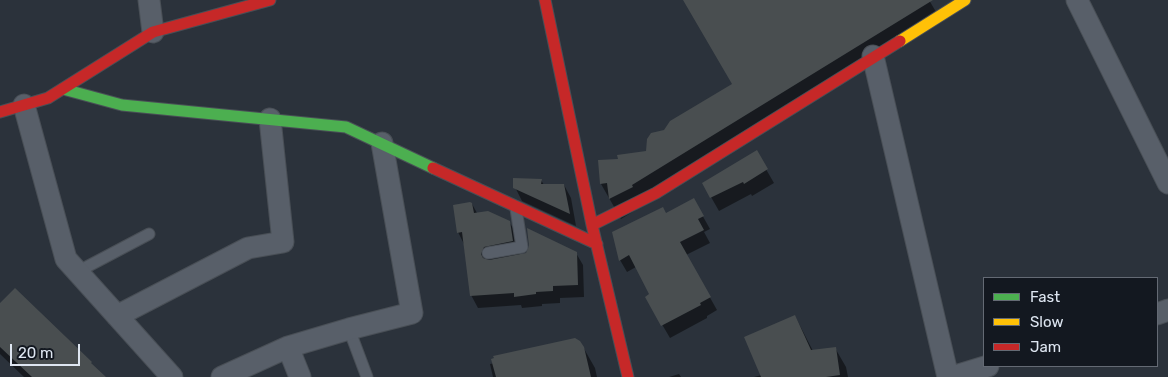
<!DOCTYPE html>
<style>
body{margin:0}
#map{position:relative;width:1168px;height:377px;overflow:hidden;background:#2b323b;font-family:Rubik,sans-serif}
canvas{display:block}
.legend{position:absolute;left:983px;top:277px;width:175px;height:90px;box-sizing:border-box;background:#131820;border:1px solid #646a74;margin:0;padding:6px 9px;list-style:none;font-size:15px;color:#dee6f1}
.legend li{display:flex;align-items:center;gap:10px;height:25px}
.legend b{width:25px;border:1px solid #646a74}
.scale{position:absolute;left:10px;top:344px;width:70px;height:22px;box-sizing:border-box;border:2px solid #dee6f1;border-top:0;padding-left:6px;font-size:15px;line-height:18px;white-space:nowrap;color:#dee6f1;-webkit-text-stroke:4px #131820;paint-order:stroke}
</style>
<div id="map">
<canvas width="1168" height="377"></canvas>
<ul class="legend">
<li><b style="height:6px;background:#4caf50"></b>Fast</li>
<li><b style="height:6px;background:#ffc107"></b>Slow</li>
<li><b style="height:6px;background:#c62828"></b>Jam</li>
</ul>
<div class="scale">20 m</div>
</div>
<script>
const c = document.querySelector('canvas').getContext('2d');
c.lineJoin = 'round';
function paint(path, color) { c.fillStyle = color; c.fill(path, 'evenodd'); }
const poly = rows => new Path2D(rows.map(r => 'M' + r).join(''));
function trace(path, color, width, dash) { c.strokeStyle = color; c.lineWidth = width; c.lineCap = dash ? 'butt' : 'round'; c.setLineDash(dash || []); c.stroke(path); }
paint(poly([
 [685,0,929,0,942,22,621,219,601,184,619,160,647,152,664,131,733,85],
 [756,152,774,183,752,196,751,194,719,211,703,183],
 [541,180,544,185,564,185,571,198,576,226,522,201,515,187],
 [472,204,477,213,509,222,517,234,520,256,576,253,583,265,584,297,560,298,560,303,542,304,542,306,522,308,521,305,478,308,471,295,464,244,458,232],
 [701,213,710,229,704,232,710,243,686,255,717,310,707,316,707,318,670,338,646,297,651,295,636,267,627,272,620,260,666,215],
 [0,305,105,377,24,377,0,354],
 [795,316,813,351,835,348,846,367,848,377,754,377,762,375],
 [583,347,595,368,597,377,493,377,490,364],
 [679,374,681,377,669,377]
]), '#0007');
paint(poly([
 [683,0,933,0,632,185,633,187,609,199,607,183,600,184,598,160,618,159,617,155,646,151,647,139,651,133,664,130,670,121,732,84],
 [757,150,768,169,744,184,743,182,710,198,702,183],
 [513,178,542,179,541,184,564,184,570,214,513,188],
 [694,198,704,216,698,219,704,230,680,242,711,297,700,303,701,305,661,326,645,297,649,294,629,255,619,261,612,232,663,207,666,213],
 [470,202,472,203,474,213,488,211,510,221,513,241,484,247,481,254,483,258,489,260,526,253,529,246,527,228,577,252,578,285,553,286,553,291,536,292,536,294,514,297,514,293,470,296,462,232,457,233,453,205],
 [15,288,92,362,91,363,106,377,32,377,0,347,0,303],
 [795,315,811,350,836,347,840,375,826,377,761,377,744,337],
 [575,338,580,341,584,347,591,377,496,377,491,359,494,358,493,356]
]), '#494e50');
const lane = poly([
 [488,253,522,247,516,209],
 [77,272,149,234],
 [349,329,367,377]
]);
const street = poly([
 [149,0,153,32],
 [1077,0,1168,183],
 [873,56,948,377],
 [24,105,66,259,172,377],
 [1157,314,1168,310],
 [117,316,248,248,283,242,270,119],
 [288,347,300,377],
 [222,377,288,347,349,329,412,313,382,143],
 [952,377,988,366]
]);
const fast = poly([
 [63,89,122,105,346,127,433,168]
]);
const slow = poly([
 [900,41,965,0]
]);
const jam = poly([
 [545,0,592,225,628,377],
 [0,112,48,98,153,32,270,0],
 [433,168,597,244],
 [592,225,656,193,900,41]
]);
trace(lane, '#494f56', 13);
trace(street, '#494f56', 23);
trace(fast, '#494f56', 13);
trace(slow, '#494f56', 13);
trace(jam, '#494f56', 13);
trace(lane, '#585f69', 11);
trace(street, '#585f69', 21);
trace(fast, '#4caf50', 11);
trace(slow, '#ffc107', 11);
trace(jam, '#c62828', 11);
</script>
